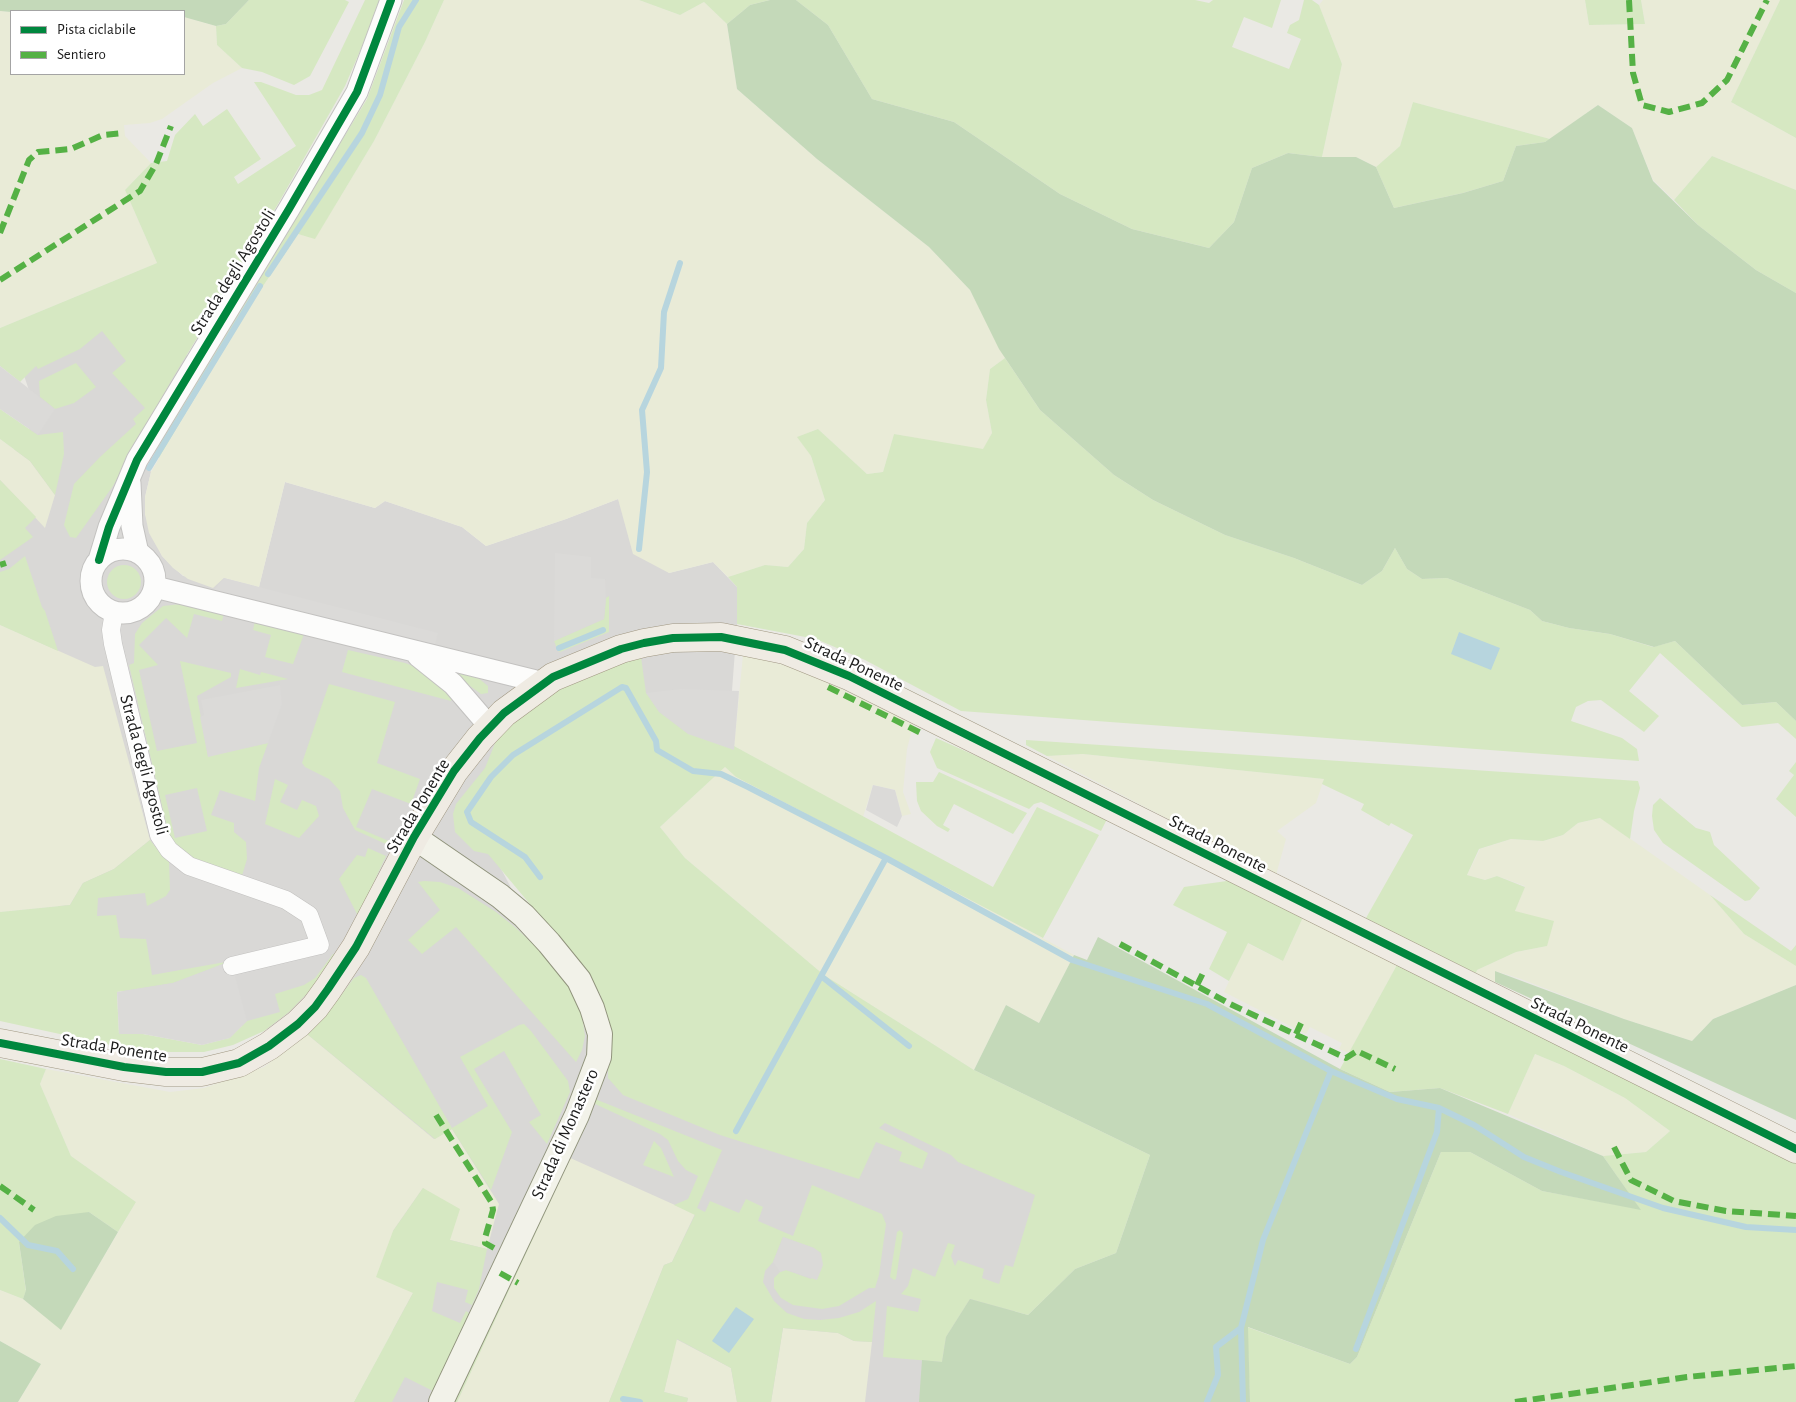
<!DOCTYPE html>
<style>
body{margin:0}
#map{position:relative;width:1796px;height:1402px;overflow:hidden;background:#eae9e4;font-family:"Alegreya Sans",sans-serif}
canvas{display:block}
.legend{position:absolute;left:10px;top:10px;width:175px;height:65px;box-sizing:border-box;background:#fff;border:1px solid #a4a4a4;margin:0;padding:6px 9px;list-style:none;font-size:15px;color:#1c1c1c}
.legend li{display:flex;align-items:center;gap:10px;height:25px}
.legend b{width:25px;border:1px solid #a4a4a4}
</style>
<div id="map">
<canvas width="1796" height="1402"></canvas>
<ul class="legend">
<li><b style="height:6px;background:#00873e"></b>Pista ciclabile</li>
<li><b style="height:6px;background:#55b145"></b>Sentiero</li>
</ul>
</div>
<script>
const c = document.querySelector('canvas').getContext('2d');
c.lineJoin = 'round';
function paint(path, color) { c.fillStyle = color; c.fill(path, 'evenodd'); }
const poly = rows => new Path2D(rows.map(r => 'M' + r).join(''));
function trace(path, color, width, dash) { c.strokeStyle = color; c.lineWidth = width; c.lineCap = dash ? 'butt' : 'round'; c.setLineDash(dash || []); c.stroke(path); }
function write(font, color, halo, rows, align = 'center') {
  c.font = font + ' "Alegreya Sans",sans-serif'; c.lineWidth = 5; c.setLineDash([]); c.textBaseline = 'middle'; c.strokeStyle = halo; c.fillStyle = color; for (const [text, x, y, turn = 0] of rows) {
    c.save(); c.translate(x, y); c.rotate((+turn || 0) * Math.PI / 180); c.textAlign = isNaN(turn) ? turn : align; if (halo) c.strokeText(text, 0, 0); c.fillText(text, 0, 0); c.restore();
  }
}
paint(poly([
 [114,299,189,357,135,446,151,472,145,497,145,514,162,556,183,576,224,578,259,587,285,482,375,508,385,501,462,527,486,546,566,519,618,499,669,573,713,562,737,587,737,624,727,757,498,863,604,1065,853,1170,875,1115,1047,1197,990,1402,354,1402,393,1332,307,1034,231,1025,63,973,57,895,82,694,0,608,0,469,38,417,13,343]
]), '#d9d8d6');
paint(poly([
 [444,0,639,0,680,15,704,2,727,24,737,89,817,159,929,247,970,290,1005,358,990,369,986,400,992,433,983,450,894,434,883,472,867,474,818,429,798,437,811,456,825,500,807,523,804,549,788,567,765,565,728,577,713,562,669,573,633,554,618,499,566,519,486,546,462,527,385,501,375,508,285,482,259,587,224,578,213,588,188,579,173,568,162,556,149,533,145,514,145,497,151,472,249,307,298,234,315,238,374,141,425,42],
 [1323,0,1585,0,1589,25,1645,24,1641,0,1780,0,1731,102,1796,138,1796,190,1712,156,1674,200,1653,180,1632,128,1598,105,1550,139,1413,102,1400,146,1376,167,1356,157,1322,157,1342,64,1319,5],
 [0,11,11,12,11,74,184,74,184,17,216,26,217,45,242,68,213,83,162,119,150,123,124,125,125,136,151,163,125,190,157,263,0,328],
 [0,439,30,461,55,495,45,528,0,480],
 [0,625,95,667,103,666,150,840,114,869,83,883,70,905,0,912],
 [743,655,796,668,914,722,907,749,903,792,911,814,902,816,895,790,873,785,863,817,734,746],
 [1083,754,1219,768,1324,779,1316,803,1277,831,1286,839,1276,875,1047,756],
 [725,767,736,777,916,870,1074,955,1039,1023,1006,1005,974,1070,824,975,685,858,660,827],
 [1601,818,1710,895,1744,934,1796,966,1796,985,1713,1019,1692,1041,1624,1019,1521,979,1495,971,1495,982,1476,973,1477,970,1516,952,1547,946,1515,911,1525,886,1497,876,1485,880,1467,875,1480,849,1511,839,1543,841,1563,835,1578,823],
 [1304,915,1398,963,1349,1053,1339,1049,1342,1043,1310,1027,1306,1034,1224,992,1247,943,1283,961],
 [307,1034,434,1139,452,1129,499,1204,487,1249,450,1240,423,1188,393,1231,413,1293,354,1402,18,1402,41,1364,0,1341,0,1290,23,1299,61,1329,136,1202,71,1156,40,1084,46,1069,170,1092,204,1088,264,1067],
 [1535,1054,1564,1066,1625,1098,1670,1131,1646,1152,1603,1156,1508,1114],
 [568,1157,695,1214,672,1262,664,1265,609,1402,457,1402],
 [783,1328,838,1333,854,1341,872,1342,865,1402,771,1402],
 [676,1339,731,1368,737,1402,687,1402,688,1398,664,1392]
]), '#e9ebd7');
paint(poly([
 [249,0,345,0,349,2,310,76,294,85,262,72,242,68,217,45,216,26,226,24],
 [365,0,382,0,345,86,278,204,171,381,113,486,76,538,70,537,64,525,74,484,100,457,136,424,133,419,145,408,112,373,126,361,102,331,80,349,38,369,36,366,20,382,0,366,0,328,157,263,125,190,151,163,167,161,175,135,195,114,203,126,227,109,261,159,234,177,238,184,296,146,254,82,261,82,296,95,309,95,322,90],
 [404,0,444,0,425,42,374,141,315,239,298,234,249,307,159,458,153,451,367,99],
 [639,0,770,0,750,5,727,24,704,2,680,15],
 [796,0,1195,0,1209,3,1213,0,1281,0,1272,28,1244,17,1232,47,1289,69,1301,39,1287,33,1290,25,1299,20,1304,0,1312,0,1319,5,1342,64,1322,157,1288,153,1252,168,1234,222,1209,248,1132,229,1060,194,954,122,872,99,828,25],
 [1585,0,1641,0,1645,24,1589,25],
 [1780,0,1796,0,1796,138,1731,102],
 [1413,102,1550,139,1545,142,1516,146,1503,181,1463,193,1394,208,1376,167,1400,146],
 [1712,156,1796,190,1796,293,1756,270,1698,225,1674,200],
 [1005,358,1040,410,1114,475,1153,500,1225,535,1294,558,1362,585,1382,571,1395,548,1407,569,1422,579,1447,578,1530,610,1542,621,1569,628,1610,634,1653,647,1675,641,1742,705,1776,702,1796,721,1796,739,1778,723,1742,727,1660,653,1629,691,1659,716,1644,732,1601,700,1588,701,1576,707,1571,721,1622,738,1637,749,1639,761,961,711,865,660,816,639,737,624,737,587,728,577,765,565,788,567,804,549,807,523,825,500,811,456,797,437,818,429,867,474,883,472,894,434,983,449,992,433,986,400,990,369],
 [76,363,96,387,74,403,55,409,40,397,39,381],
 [0,409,38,435,63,432,64,454,55,495,30,461,0,439],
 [0,480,36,517,25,528,33,537,0,560],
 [25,556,42,607,45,611,58,651,0,625,0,572,9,569],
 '107 582a17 17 0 1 1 34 0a17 17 0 1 1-34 0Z',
 [609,596,609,632,560,652,558,651,554,641,604,619,606,598],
 [190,603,224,613,222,621,194,614,187,638,166,618,139,645,158,665,139,670,157,751,197,743,180,661,231,673,231,677,197,696,208,756,268,743,259,768,255,801,220,790,211,815,234,823,234,832,246,842,247,859,241,879,190,860,170,840,129,665,134,663,135,634,142,623,163,606],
 [197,788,207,831,175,838,165,795],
 [255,621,304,634,293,664,265,657,271,635,253,630],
 [348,650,405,663,424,670,452,697,451,701,342,672],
 [640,650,646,693,734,749,734,746,993,887,1037,807,1099,835,1043,938,736,777,725,767,660,827,685,858,824,975,974,1070,1150,1155,1116,1253,1075,1269,1028,1315,970,1299,946,1337,942,1362,883,1357,887,1306,918,1312,921,1299,901,1294,908,1286,913,1268,935,1277,948,1243,955,1245,951,1256,955,1266,958,1260,984,1269,982,1278,999,1284,1005,1265,1013,1267,1035,1195,958,1162,951,1155,885,1123,879,1128,928,1153,922,1169,899,1161,902,1152,876,1142,859,1179,720,1135,623,1095,608,1078,609,1019,600,994,585,970,488,854,474,851,455,832,453,814,456,804,485,768,498,736,548,693],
 [444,667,472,673,488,686,488,693,481,694],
 [240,669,260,675,261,672,288,679,236,688],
 [329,684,395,702,377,763,420,779,411,804,372,789,356,827,391,842,388,845,355,830,343,808,340,791,329,779,305,767,302,763],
 [936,738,1046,787,1108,817,1101,831,1041,802,1034,804,1029,809,937,768,930,752],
 [1026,740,1638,781,1640,788,1634,811,1630,839,1600,818,1578,823,1563,835,1543,841,1511,839,1479,849,1467,875,1485,880,1497,876,1525,887,1515,911,1554,921,1547,946,1516,952,1477,970,1476,973,1380,928,1366,918,1413,835,1391,823,1389,826,1361,810,1364,804,1322,784,1324,779,1083,754,1047,756,1026,745],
 [1796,762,1796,817,1776,799,1794,775,1789,771],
 [939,772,963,783,1027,813,1013,834,954,804,943,825,950,829,948,832,937,826,921,811,917,801,916,782,933,782],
 [275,779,288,785,280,802,297,810,302,800,316,806,319,816,299,838,265,824],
 [1660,798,1696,828,1710,832,1714,845,1760,888,1750,900,1745,901,1663,843,1654,830,1652,816,1653,805],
 [150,840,161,854,169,860,170,890,166,896,147,906,145,893,98,898,97,916,116,915,120,938,146,939,152,975,231,961,173,983,117,992,119,1034,143,1034,202,1045,229,1038,247,1021,280,1012,275,994,304,985,315,978,333,954,337,954,319,981,289,1012,264,1031,233,1045,204,1052,168,1052,115,1046,0,1021,0,912,70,905,83,883,114,869],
 [368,848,386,856,358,916,339,879,357,855,365,857],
 [1234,880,1304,915,1283,961,1248,943,1229,981,1209,969,1227,932,1173,905,1184,887],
 [424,881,440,882,458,888,496,912,516,928,540,951,565,980,581,1010,585,1036,582,1050,576,1062,456,927,422,954,408,940,440,910,418,882],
 [1710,895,1791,951,1796,945,1796,966,1744,934],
 [1398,963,1796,1163,1796,1402,1250,1402,1247,1327,1350,1364,1357,1357,1441,1152,1470,1152,1542,1191,1640,1209,1603,1156,1646,1152,1670,1131,1625,1098,1564,1066,1535,1054,1508,1114,1440,1088,1390,1092,1340,1069],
 [361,975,366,978,452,1128,488,1106,460,1057,519,1025,524,1024,531,1031,568,1081,570,1092,547,1144,529,1122,541,1115,504,1051,474,1069,512,1132,491,1190,452,1129,435,1139,307,1034,324,1018,354,978],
 [0,1059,46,1069,40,1084,71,1156,136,1202,118,1232,89,1212,19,1242,26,1291,23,1299,0,1290],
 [595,1099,722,1150,697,1208,705,1212,710,1201,739,1213,746,1199,763,1207,758,1221,793,1236,812,1185,882,1214,886,1224,879,1275,875,1288,869,1288,839,1306,822,1309,793,1305,781,1298,774,1288,774,1278,780,1272,786,1270,811,1279,814,1248,783,1237,773,1262,765,1271,763,1282,774,1301,787,1313,804,1319,820,1320,839,1318,859,1312,876,1301,872,1342,854,1341,838,1333,783,1328,771,1402,737,1402,731,1368,677,1339,664,1392,688,1398,687,1402,609,1402,664,1265,672,1262,695,1215,674,1205,688,1199,698,1176,686,1170,678,1161,668,1140,660,1134,593,1103],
 [654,1141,661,1148,674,1177,643,1165],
 [568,1157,556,1189,457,1402,453,1402],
 [423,1188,460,1209,450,1240,487,1249,479,1289,472,1305,465,1302,468,1290,437,1282,432,1311,460,1323,466,1311,469,1313,433,1391,405,1377,392,1402,354,1402,413,1293,376,1277,393,1231],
 [900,1230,903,1233,896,1279,894,1280,890,1277,897,1232]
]), '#d6e8c2');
paint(poly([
 [0,0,249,0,226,24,216,26,184,17,184,11,11,12,0,11],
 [770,0,796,0,828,25,872,99,954,122,1060,194,1132,229,1209,248,1234,222,1252,168,1288,153,1322,157,1356,157,1376,167,1394,208,1463,193,1503,181,1516,146,1545,142,1598,105,1632,128,1653,181,1698,225,1756,270,1796,293,1796,721,1776,702,1742,705,1675,641,1654,647,1610,634,1569,628,1542,621,1530,610,1447,578,1422,579,1407,569,1395,548,1382,571,1362,585,1294,558,1225,535,1153,500,1114,475,1040,410,999,349,970,290,929,247,817,159,737,89,727,24,750,5],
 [1098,937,1340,1069,1390,1092,1440,1088,1603,1156,1641,1210,1542,1191,1470,1152,1441,1152,1357,1357,1350,1364,1248,1327,1250,1402,919,1402,922,1360,942,1362,946,1337,970,1299,1028,1315,1075,1269,1116,1253,1150,1155,974,1070,1006,1005,1039,1023,1074,955,1087,960],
 [1495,971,1624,1019,1692,1041,1713,1019,1796,985,1796,1120,1495,982],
 [89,1212,118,1232,61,1330,23,1299,26,1290,19,1242,35,1225,56,1216],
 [0,1341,41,1364,18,1402,0,1402]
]), '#c4d9b9');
paint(poly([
 [0,366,55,409,38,435,0,409],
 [555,553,591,557,591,578,605,579,606,598,604,619,554,641],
 [224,578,438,633,434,648,213,591],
 [280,685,282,704,268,743,208,757,200,717,204,715,201,700],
 [681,689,739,691,734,750,688,734,659,712,646,693],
 [873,785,895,790,902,816,897,827,866,810],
 [231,961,247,1021,230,1038,202,1045,143,1034,119,1034,117,992,173,983],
 [783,1237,814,1248,821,1253,823,1265,817,1280,786,1270,780,1272,773,1262]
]), '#dbdad8');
paint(poly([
 [1459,632,1500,648,1491,670,1451,654],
 [736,1307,754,1319,729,1353,712,1341]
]), '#b7d5de');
trace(poly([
 [268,274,362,133,380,95,399,27,416,0],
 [149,468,260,286],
 [639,549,647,472,642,410,661,368,664,312,680,263],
 [559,648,603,630],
 [540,877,525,857,471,822,467,812,491,777,513,755,622,687,626,688,656,741,657,750,693,771,721,774,748,787,886,858,1072,960,1207,1004,1331,1071,1397,1099,1439,1108,1474,1125,1524,1157,1561,1172,1663,1208,1746,1227,1796,1230],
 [821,976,909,1046],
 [736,1131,886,858],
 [0,1218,28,1245,57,1251,73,1269],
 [1356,1349,1437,1132,1439,1108],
 [623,1399,640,1402],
 [1207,1402,1218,1375,1216,1347,1241,1328],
 [1243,1402,1241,1328,1263,1240,1331,1071]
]), '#b7d5de', 6);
const minor = poly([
 [114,612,111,630,113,644,159,835,169,850,189,866,286,900,309,915,320,945,232,966]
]);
const tertiary = poly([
 [130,483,132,526,138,553],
 '91 581a32 32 0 1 1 64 0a32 32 0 1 1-64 0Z',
 [99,560,109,527,137,460,289,209,357,92,391,0],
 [155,587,544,683],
 [418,656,453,684,490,727]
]);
const secondary = poly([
 [414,837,500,896,524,916,549,943,579,980,592,1008,600,1034,599,1057,577,1115,441,1402]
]);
const primary = poly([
 [0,1043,124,1067,166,1072,202,1072,239,1063,269,1046,298,1024,315,1007,328,989,356,947,414,837,454,771,480,738,504,713,553,677,621,649,644,643,673,638,721,637,785,650,849,676,1796,1149]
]);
trace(minor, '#c3c2c0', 19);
trace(tertiary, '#c3c2c0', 23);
trace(secondary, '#91947d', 26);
trace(primary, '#a09782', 29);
trace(minor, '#fcfcfb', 18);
trace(tertiary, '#fcfcfb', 21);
trace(secondary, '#f2f2e9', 24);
trace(primary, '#efebe3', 28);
trace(poly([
 [1629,0,1633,73,1642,105,1669,112,1702,103,1727,80,1767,0],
 [0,233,29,160,38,152,71,149,103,135,123,133],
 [0,280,140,191,156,164,171,126],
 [0,565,6,563],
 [828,687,923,734],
 [1120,944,1230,1004,1346,1058,1357,1051,1395,1069],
 [1197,985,1205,969],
 [1296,1034,1303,1019],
 [436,1115,492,1203,493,1210,485,1238,485,1243,494,1248],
 [1614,1147,1631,1180,1674,1201,1726,1211,1796,1216],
 [0,1186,34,1210],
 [500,1273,518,1283],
 [1515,1402,1687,1377,1796,1366]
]), '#55b145', 6, [12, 6]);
trace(poly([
 [99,560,109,527,137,460,289,209,357,92,391,0],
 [0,1043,124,1067,166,1072,202,1072,239,1063,269,1046,298,1024,315,1007,328,989,356,947,414,837,454,771,480,738,504,713,553,677,621,649,644,643,673,638,721,637,785,650,849,676,1796,1149]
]), '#00873e', 8);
write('18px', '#1c1c1c', '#fff', [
 ["Strada degli Agostoli",233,272,-58],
 ["Strada Ponente",854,664,25],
 ["Strada degli Agostoli",144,765,75],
 ["Strada Ponente",418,806,-59],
 ["Strada Ponente",1218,844,27],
 ["Strada Ponente",1580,1025,26],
 ["Strada Ponente",114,1048,9],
 ["Strada di Monastero",565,1134,-66]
]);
</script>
